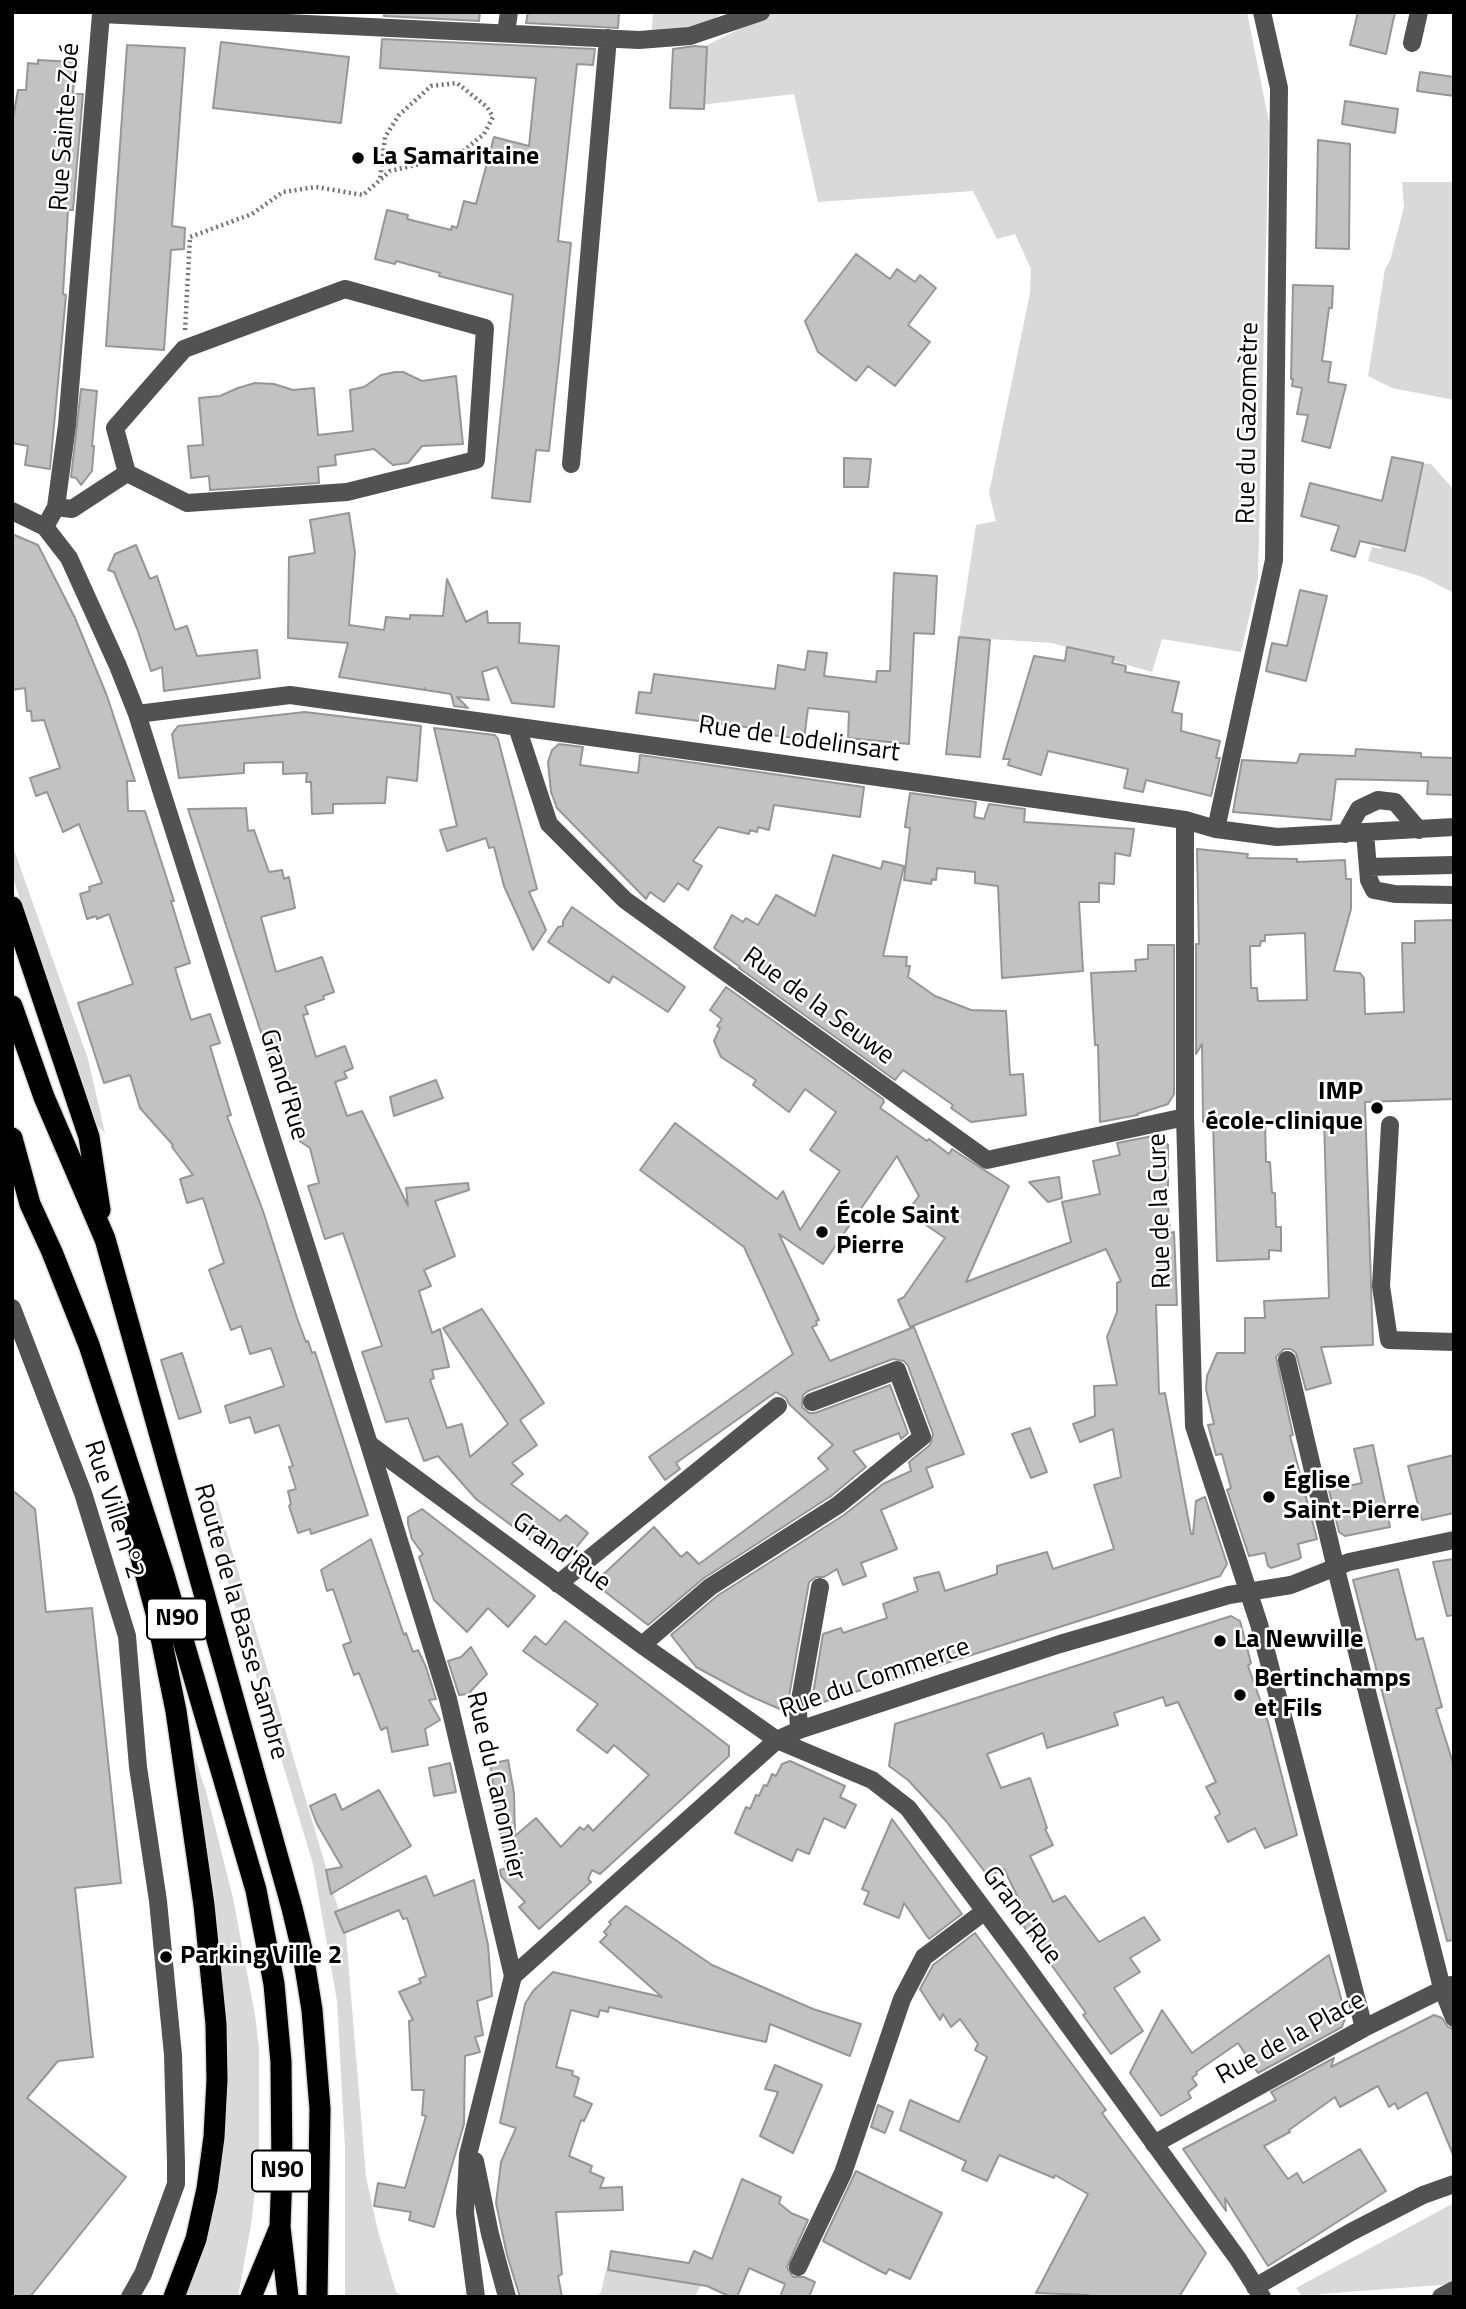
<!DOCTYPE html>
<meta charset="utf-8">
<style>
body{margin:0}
#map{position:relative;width:1466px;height:2309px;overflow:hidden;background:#fff;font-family:"Titillium Web",sans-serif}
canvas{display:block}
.frame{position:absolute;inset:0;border:14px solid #000;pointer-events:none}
</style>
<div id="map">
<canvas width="1466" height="2309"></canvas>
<div class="frame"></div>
</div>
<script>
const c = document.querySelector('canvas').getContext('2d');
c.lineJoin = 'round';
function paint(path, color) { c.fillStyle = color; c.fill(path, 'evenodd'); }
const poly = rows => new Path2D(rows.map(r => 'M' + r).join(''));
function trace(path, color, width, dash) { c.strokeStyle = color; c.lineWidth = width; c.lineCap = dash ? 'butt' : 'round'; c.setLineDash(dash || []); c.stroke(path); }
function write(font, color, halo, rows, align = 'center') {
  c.font = font + ' "Titillium Web",sans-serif'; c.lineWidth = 5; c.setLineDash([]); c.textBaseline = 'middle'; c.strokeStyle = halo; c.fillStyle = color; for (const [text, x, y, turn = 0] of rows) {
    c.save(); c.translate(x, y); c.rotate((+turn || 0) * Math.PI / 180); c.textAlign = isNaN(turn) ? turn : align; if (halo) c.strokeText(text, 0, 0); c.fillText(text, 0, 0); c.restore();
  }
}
paint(poly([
 [653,12,723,12,696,34,651,39],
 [774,12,1247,12,1269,122,1258,579,1241,652,1162,639,1152,672,1052,643,959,637,976,525,996,521,989,493,1030,293,1031,269,1015,234,997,239,973,191,818,202,794,94,700,105,703,47],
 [1402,182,1454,182,1454,400,1392,388,1368,376,1385,269,1390,261,1404,207],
 [1421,463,1431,464,1454,490,1454,593,1423,577,1368,561,1372,547,1381,549,1382,547,1403,551],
 [12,844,88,1059,105,1133,94,1122,12,875],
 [217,1500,346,1935,366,2177,378,2231,396,2292,403,2297,345,2297,345,2148,337,2001,313,1864,207,1513],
 [189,1740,206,1791,233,1898,255,2015,259,2049,259,2155,251,2225,238,2297,183,2297,204,2246,221,2140],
 [1454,2203,1454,2284,1321,2294,1311,2297,1303,2297,1296,2288],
 [606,2270,702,2282,695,2297,596,2297,601,2292]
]), '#d9d9d9');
const building = poly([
 [384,12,480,12,479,21,384,16,384,12],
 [528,12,619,12,618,28,526,23,528,12],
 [1358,12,1395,12,1386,54,1350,45,1358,12],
 [382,39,595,49,593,65,577,64,558,241,571,243,559,360,549,451,536,450,530,502,492,498,513,295,439,276,440,273,396,261,395,264,375,259,387,210,408,215,407,219,451,230,452,226,457,228,464,201,476,204,494,137,529,146,536,78,380,68,382,39],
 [221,42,349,57,341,123,213,108,221,42],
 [127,45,185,48,172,226,185,228,184,249,171,250,164,350,106,346,127,45],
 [695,46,707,47,704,109,670,108,673,49,695,46],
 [38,60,75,62,73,94,83,94,73,210,68,210,63,294,66,295,50,469,25,465,28,446,12,443,12,124,18,90,26,90,28,63,38,64,38,60],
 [1420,72,1454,77,1454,96,1417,91,1420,72],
 [1345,101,1398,109,1395,133,1342,124,1345,101],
 [1318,140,1350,144,1349,249,1316,248,1318,140],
 [856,254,890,279,897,269,915,282,920,275,936,288,908,325,930,342,895,386,868,366,856,381,818,352,805,321,856,254],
 [1293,285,1333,286,1332,308,1329,308,1322,361,1331,362,1328,382,1346,385,1330,448,1302,441,1308,415,1297,414,1302,388,1292,386,1293,379,1291,379,1293,285],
 [395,372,403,372,422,381,456,376,463,444,422,446,408,463,393,465,374,449,335,455,336,465,318,467,319,483,210,490,209,476,191,478,188,446,203,445,199,398,220,396,238,388,255,383,274,384,293,390,314,388,318,435,353,431,350,390,364,387,381,375,395,372],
 [81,389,97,391,92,446,94,446,92,471,81,485,76,478,71,477,81,389],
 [1392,457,1423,463,1405,551,1360,541,1355,557,1331,550,1339,526,1301,516,1310,483,1382,501,1392,457],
 [844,458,871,459,868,487,844,487,844,458],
 [349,513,355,553,349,625,384,630,386,617,410,619,410,615,443,616,447,579,466,622,487,611,488,623,520,623,519,643,559,646,554,707,512,703,497,667,482,672,489,700,457,697,468,708,454,706,451,694,425,690,425,688,425,690,339,677,348,643,288,638,289,557,315,553,310,520,349,513],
 [12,534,38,545,75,618,107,696,135,781,127,781,128,811,145,811,174,901,171,901,190,963,175,968,185,1001,191,1020,210,1014,220,1043,210,1046,231,1115,227,1116,263,1211,297,1318,306,1342,308,1341,312,1353,315,1352,368,1515,311,1534,310,1529,298,1533,289,1506,291,1504,288,1491,296,1489,289,1467,293,1466,279,1425,255,1433,250,1417,230,1423,225,1406,284,1386,271,1348,250,1354,241,1326,231,1330,209,1270,224,1263,203,1198,187,1203,180,1179,193,1175,172,1147,173,1145,140,1108,130,1075,104,1083,78,1003,133,984,109,914,97,919,96,916,87,919,80,894,90,891,89,887,102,883,79,824,63,832,47,792,36,796,30,778,60,768,44,720,32,721,31,711,27,711,25,688,12,690,12,534],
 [136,545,150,579,157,576,175,630,187,626,197,656,257,650,260,678,164,691,162,667,151,671,138,631,114,572,108,570,115,554,136,545],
 [894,573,937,576,934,634,914,633,909,744,848,738,849,712,808,708,804,739,770,735,770,730,636,713,639,692,651,693,654,674,775,689,778,665,805,670,808,651,827,653,824,676,876,682,877,671,890,671,894,573],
 [1300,590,1327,596,1306,681,1266,671,1272,643,1287,646,1300,590],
 [959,637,990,640,980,757,946,754,959,637],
 [1067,647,1114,657,1112,663,1126,666,1125,672,1179,682,1172,712,1182,714,1181,731,1220,741,1216,758,1220,758,1211,796,1146,780,1143,792,1124,788,1128,769,1048,751,1041,775,1008,765,1010,759,1003,759,1034,656,1065,661,1067,647],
 [305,712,421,726,417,781,387,777,385,803,333,804,333,813,312,814,311,782,306,782,307,773,283,774,283,762,244,763,244,773,179,778,172,734,178,726,305,712],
 [434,728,495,735,498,739,537,889,529,892,546,930,533,950,504,886,494,847,489,848,486,838,447,851,440,830,457,826,434,728],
 [559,744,583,747,580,765,638,773,640,755,864,787,860,817,774,805,769,830,758,827,757,832,750,830,749,834,718,827,693,861,702,866,688,890,678,883,664,902,650,892,646,899,557,808,551,792,548,762,552,750,559,744],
 [1356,749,1421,753,1421,757,1454,758,1454,795,1427,794,1428,781,1336,779,1331,820,1233,812,1242,760,1297,763,1300,754,1355,756,1356,749],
 [910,793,976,802,974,817,984,819,989,804,1025,809,1024,822,1134,829,1130,856,1115,853,1114,884,1099,883,1099,902,1079,902,1083,971,1002,978,998,886,975,883,975,872,937,868,936,880,932,879,931,884,904,880,910,828,905,827,910,793],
 [246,808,248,831,254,830,269,872,282,870,284,879,289,877,295,908,261,917,276,972,322,957,334,992,323,996,324,999,305,1006,308,1014,303,1015,316,1057,345,1046,353,1068,344,1072,347,1078,335,1082,347,1116,362,1111,408,1206,406,1188,468,1183,469,1190,435,1201,455,1256,424,1270,431,1286,419,1291,432,1333,440,1329,449,1367,432,1370,434,1378,430,1380,447,1428,462,1424,470,1457,508,1424,443,1328,482,1309,544,1403,520,1420,537,1445,512,1463,523,1474,511,1484,560,1521,566,1515,588,1533,565,1561,537,1540,535,1543,476,1499,438,1456,424,1461,408,1418,386,1422,362,1352,382,1346,343,1233,325,1239,308,1186,319,1183,310,1148,298,1140,304,1134,289,1090,275,1055,269,1057,188,809,246,808],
 [1197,849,1248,854,1247,858,1297,859,1297,862,1345,860,1346,879,1351,879,1351,909,1334,971,1360,973,1364,978,1365,1014,1404,1012,1402,943,1415,943,1415,921,1454,920,1454,1099,1365,1102,1373,1345,1321,1347,1331,1383,1306,1390,1296,1353,1291,1349,1284,1349,1276,1357,1293,1435,1290,1436,1317,1539,1298,1544,1301,1557,1299,1559,1271,1568,1268,1566,1265,1553,1249,1556,1227,1490,1231,1488,1222,1454,1216,1455,1208,1425,1214,1424,1206,1389,1207,1376,1217,1353,1245,1353,1245,1318,1265,1318,1264,1301,1329,1298,1324,1118,1265,1121,1266,1162,1270,1162,1272,1193,1275,1193,1276,1227,1281,1227,1281,1251,1269,1250,1269,1259,1217,1261,1213,1122,1203,1122,1202,1044,1196,1054,1196,944,1199,944,1197,849],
 [1305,933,1307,1000,1258,1001,1257,988,1251,988,1250,946,1260,946,1261,941,1265,941,1265,935,1305,933],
 [833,855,881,869,883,861,904,866,883,956,907,957,906,966,910,966,908,977,935,996,971,1010,1006,1011,1010,1075,1023,1074,1026,1115,971,1122,951,1108,953,1105,903,1070,895,1080,739,968,740,967,714,948,732,915,743,922,746,918,758,925,776,895,815,916,833,855],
 [572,907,685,987,668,1012,613,976,609,983,548,942,558,927,563,926,563,921,572,907],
 [1148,945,1174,945,1174,1094,1168,1104,1137,1114,1138,1115,1100,1122,1098,1045,1095,1045,1091,973,1136,971,1135,960,1148,959,1148,945],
 [726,987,883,1099,884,1102,880,1108,927,1141,929,1139,949,1154,952,1149,1009,1186,966,1282,1071,1242,1062,1202,1100,1194,1093,1161,1120,1155,1117,1143,1158,1135,1168,1145,1168,1206,1170,1233,1174,1232,1177,1305,1156,1305,1159,1394,1165,1393,1191,1534,1193,1534,1196,1501,1205,1497,1227,1564,1220,1576,811,1706,823,1634,841,1628,843,1633,887,1618,883,1604,918,1591,914,1578,939,1572,945,1591,997,1574,997,1566,1047,1552,1053,1569,1114,1549,1094,1485,1121,1477,1113,1429,1080,1442,1073,1424,1095,1416,1094,1386,1117,1385,1107,1337,1117,1312,1117,1283,1121,1281,1106,1249,910,1327,898,1300,904,1297,945,1238,907,1212,919,1196,897,1156,823,1264,779,1234,819,1320,816,1321,817,1325,812,1327,830,1361,914,1327,964,1454,926,1468,933,1487,881,1510,897,1549,861,1563,866,1576,843,1585,837,1569,824,1577,816,1577,809,1582,787,1708,782,1710,750,1696,696,1667,671,1635,717,1596,844,1515,883,1484,911,1471,909,1462,930,1445,933,1434,908,1366,904,1361,893,1359,808,1391,803,1395,802,1407,809,1413,815,1413,890,1385,908,1433,901,1439,899,1433,853,1451,866,1467,831,1496,704,1578,648,1625,594,1583,654,1527,681,1557,687,1552,699,1564,828,1469,818,1458,833,1445,789,1404,786,1398,776,1392,676,1463,680,1469,665,1480,649,1457,793,1354,744,1247,640,1170,675,1123,777,1199,783,1191,800,1230,840,1171,810,1150,836,1112,805,1089,789,1112,753,1085,756,1080,721,1057,714,1041,720,1028,717,1026,722,1019,710,1010,726,987],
 [436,1080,443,1098,394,1116,390,1097,436,1080],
 [1059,1177,1062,1198,1048,1202,1029,1182,1059,1177],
 [182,1353,201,1412,179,1419,161,1360,182,1353],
 [1030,1428,1047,1472,1031,1478,1012,1434,1030,1428],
 [1373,1445,1390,1527,1345,1536,1339,1532,1329,1490,1362,1483,1354,1449,1373,1445],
 [1454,1455,1454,1513,1422,1520,1408,1466,1454,1455],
 [12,1490,35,1509,46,1612,92,1608,121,1883,75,1888,93,2057,58,2061,27,2098,126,2177,30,2297,12,2297,12,1490],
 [422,1509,535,1596,508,1627,488,1608,467,1632,434,1600,419,1557,423,1554,412,1539,408,1524,408,1517,422,1509],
 [371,1539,404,1635,406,1633,413,1652,418,1650,426,1667,436,1699,429,1700,440,1720,425,1729,428,1745,392,1752,387,1727,381,1730,359,1673,354,1675,343,1645,351,1642,333,1589,327,1591,321,1570,371,1539],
 [1454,1559,1454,1615,1447,1616,1433,1562,1454,1559],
 [1398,1569,1416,1640,1423,1638,1442,1707,1436,1709,1454,1766,1454,1940,1447,1941,1353,1580,1398,1569],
 [1231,1616,1240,1621,1251,1663,1248,1666,1268,1722,1297,1835,1265,1848,1255,1828,1228,1842,1215,1817,1220,1814,1219,1811,1206,1787,1216,1782,1178,1702,1166,1706,1163,1697,1114,1713,1118,1725,1047,1748,1043,1733,987,1754,1001,1788,1030,1778,1047,1828,1045,1829,1053,1845,1030,1856,1053,1902,1065,1896,1099,1942,1144,1917,1160,1940,1130,1958,1140,1972,1114,1988,1143,2031,1111,2054,1083,2015,1086,2013,1014,1913,1023,1908,1004,1869,988,1876,946,1821,908,1780,889,1766,895,1724,1231,1616],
 [565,1621,729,1746,729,1756,600,1874,592,1870,588,1879,591,1882,539,1929,519,1907,525,1902,501,1876,500,1870,506,1868,490,1764,508,1760,514,1793,515,1836,536,1818,561,1847,580,1827,584,1830,588,1825,593,1831,649,1775,614,1745,607,1753,577,1730,598,1704,523,1651,535,1636,546,1645,565,1621],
 [471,1647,487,1674,468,1694,459,1695,448,1661,461,1657,471,1647],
 [790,1761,845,1786,840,1797,856,1805,845,1828,824,1818,809,1854,797,1849,792,1861,735,1833,746,1807,750,1809,756,1795,759,1796,764,1785,767,1786,772,1774,776,1776,782,1764,790,1761],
 [450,1763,456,1792,434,1796,429,1768,450,1763],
 [379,1790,411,1846,331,1894,326,1870,342,1867,317,1824,310,1806,335,1794,342,1810,379,1790],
 [892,1819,962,1914,929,1939,904,1903,899,1918,864,1904,869,1892,862,1889,892,1819],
 [426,1876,434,1896,474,1880,488,1945,492,1996,477,2001,483,2035,475,2037,480,2052,465,2056,464,2124,434,2227,409,2220,411,2212,374,2206,378,2183,405,2188,426,2116,422,2115,424,2090,412,2090,409,2021,413,2020,399,1992,421,1983,419,1979,426,1976,407,1918,403,1919,399,1910,344,1933,335,1912,426,1876],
 [626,1906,712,1965,813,2009,861,2024,850,2056,770,2024,766,2042,609,2007,608,2012,600,2010,598,2017,571,2010,556,2067,573,2071,572,2075,579,2078,574,2096,592,2104,584,2121,581,2120,569,2156,592,2166,590,2172,604,2178,600,2188,622,2187,623,2210,556,2212,562,2274,558,2276,562,2297,520,2297,507,2255,496,2203,501,2162,516,2128,500,2123,525,2004,533,1991,553,1972,662,1997,600,1942,607,1935,604,1932,611,1924,609,1922,626,1906],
 [975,1933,1106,2110,1102,2113,1206,2253,1179,2297,1088,2297,1089,2295,1036,2293,1088,2194,1055,2175,1054,2178,999,2155,987,2181,962,2170,966,2161,900,2130,910,2100,959,2122,987,2057,975,2050,978,2044,960,2019,951,2027,943,2014,940,2020,920,1989,933,1965,975,1933],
 [1329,1955,1346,2016,1342,2027,1258,2073,1238,2043,1196,2072,1197,2074,1192,2078,1197,2085,1188,2092,1191,2098,1161,2116,1130,2073,1162,2010,1192,2053,1329,1955],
 [1434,2015,1442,2018,1448,2027,1454,2029,1454,2157,1427,2092,1398,2109,1395,2103,1389,2107,1378,2086,1340,2107,1335,2097,1289,2130,1290,2132,1264,2146,1288,2179,1297,2173,1303,2183,1360,2149,1386,2191,1268,2266,1225,2198,1226,2211,1183,2149,1276,2100,1271,2092,1334,2058,1331,2067,1434,2015],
 [775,2065,822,2085,793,2153,760,2136,778,2092,765,2089,775,2065],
 [878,2105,893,2112,885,2133,871,2127,878,2105],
 [856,2171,942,2213,910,2279,889,2269,886,2274,878,2270,823,2241,856,2171],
 [742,2179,781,2197,779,2203,791,2213,808,2220,787,2267,793,2277,804,2277,815,2282,809,2297,780,2297,785,2284,749,2268,737,2297,731,2297,707,2286,608,2270,611,2251,689,2263,694,2251,712,2259,742,2179]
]);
paint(building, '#c2c2c2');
trace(building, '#969696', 2);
const highway = poly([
 [12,907,89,1137,100,1210],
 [12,1006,44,1097,105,1239,292,1908,303,1954,312,2010,320,2109,317,2297],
 [12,1138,30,1204,52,1252,89,1345,113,1418,164,1575,256,1890,274,1984,281,2062,282,2171,280,2227,288,2297],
 [132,1513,139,1550,156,1613,176,1711,204,1905,216,2024,217,2080,214,2137,207,2189,196,2239,174,2297],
 [251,2297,280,2227]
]);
trace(highway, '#dbdbdb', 24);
trace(poly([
 [185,330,190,237,252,214,283,192,316,187,363,195,380,180,390,171,458,155,484,134,493,117,487,107,457,83,431,86,399,115,385,137,380,180]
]), '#747474', 4.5, [2, 3.5]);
trace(poly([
 [506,33,509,12],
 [1412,43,1419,12],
 [345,289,485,328,476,460,347,492,187,503,127,473,115,428,184,349,345,289],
 [571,464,608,38],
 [56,507,72,509,127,473],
 [12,511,45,527,69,558,118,666,137,714,369,1444,642,1645,777,1740,872,1780,908,1808,1017,1954,1238,2259,1262,2297],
 [45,527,56,507,67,425,101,14,639,40,690,36,761,12],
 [137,714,290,695,1185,820,1216,829,1277,837,1454,827],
 [517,727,549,824,625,900,987,1160,1185,1117],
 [1185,820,1185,1117,1194,1426,1259,1624,1364,2028],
 [1216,829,1274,560,1279,88,1262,12],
 [1365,833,1369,880,1374,890,1395,894,1454,895],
 [1345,834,1359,809,1378,800,1395,802,1419,830],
 [1368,867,1454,865],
 [1390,1125,1381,1286,1389,1340,1454,1342],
 [12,1308,83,1493,127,1636,138,1767,158,1901,173,2055,176,2162,176,2184,143,2274,130,2297],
 [1287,1360,1336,1569,1442,1988,1454,2018],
 [369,1444,448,1699,513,1976,468,2155,465,2213,476,2297],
 [558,1584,778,1406],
 [642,1645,710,1587,838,1505,922,1437,897,1370,812,1402],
 [799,1730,798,1711,820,1587],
 [513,1976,777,1740,799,1730,1060,1644,1229,1595,1291,1585,1349,1562,1454,1540],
 [1154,2144,1364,2028,1451,1985],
 [475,2161,490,2234,507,2297],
 [798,2267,843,2173,902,1999,924,1957,985,1911],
 [1255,2287,1351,2232,1423,2195,1454,2184],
 [1441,2297,1454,2290]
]), '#525252', 18);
trace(highway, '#000', 21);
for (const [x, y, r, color] of [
 [358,158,7,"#000"],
 [1377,1108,7,"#000"],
 [822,1232,7,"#000"],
 [1269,1497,7,"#000"],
 [1220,1641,7,"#000"],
 [1240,1695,7,"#000"],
 [166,1957,7,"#000"]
]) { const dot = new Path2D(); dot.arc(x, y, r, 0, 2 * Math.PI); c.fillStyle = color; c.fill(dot); trace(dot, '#fff', 2.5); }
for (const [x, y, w] of [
 [177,1619,60],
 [282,2171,60]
]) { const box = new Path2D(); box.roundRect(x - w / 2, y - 20.5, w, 41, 5); c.fillStyle = '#fff'; c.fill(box); trace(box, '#000', 2); }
write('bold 24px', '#000', null, [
 ["N90",177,1619],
 ["N90",282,2171]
]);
write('26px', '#000', '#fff', [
 ["Rue Sainte-Zoé",66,127,-86],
 ["Rue du Gazomètre",1249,423,-89],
 ["Rue de Lodelinsart",799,740,8],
 ["Rue de la Seuwe",818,1007,36],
 ["Grand'Rue",283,1085,73],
 ["Rue de la Cure",1161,1211,-92],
 ["Rue Ville n°2",113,1510,72],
 ["Grand'Rue",561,1553,36],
 ["Route de la Basse Sambre",240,1622,74],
 ["Rue du Commerce",875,1679,-19],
 ["Rue du Canonnier",495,1786,77],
 ["Grand'Rue",1021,1916,53],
 ["Rue de la Place",1291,2039,-29]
]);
write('bold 26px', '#000', '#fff', [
 ["La Samaritaine",372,158],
 ["IMP",1363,1093,"right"],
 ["école-clinique",1363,1123,"right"],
 ["École Saint",836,1217],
 ["Pierre",836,1247],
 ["Église",1283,1482],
 ["Saint-Pierre",1283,1512],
 ["La Newville",1234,1641],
 ["Bertinchamps",1254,1680],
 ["et Fils",1254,1710],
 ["Parking Ville 2",180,1957]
], 'left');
</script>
